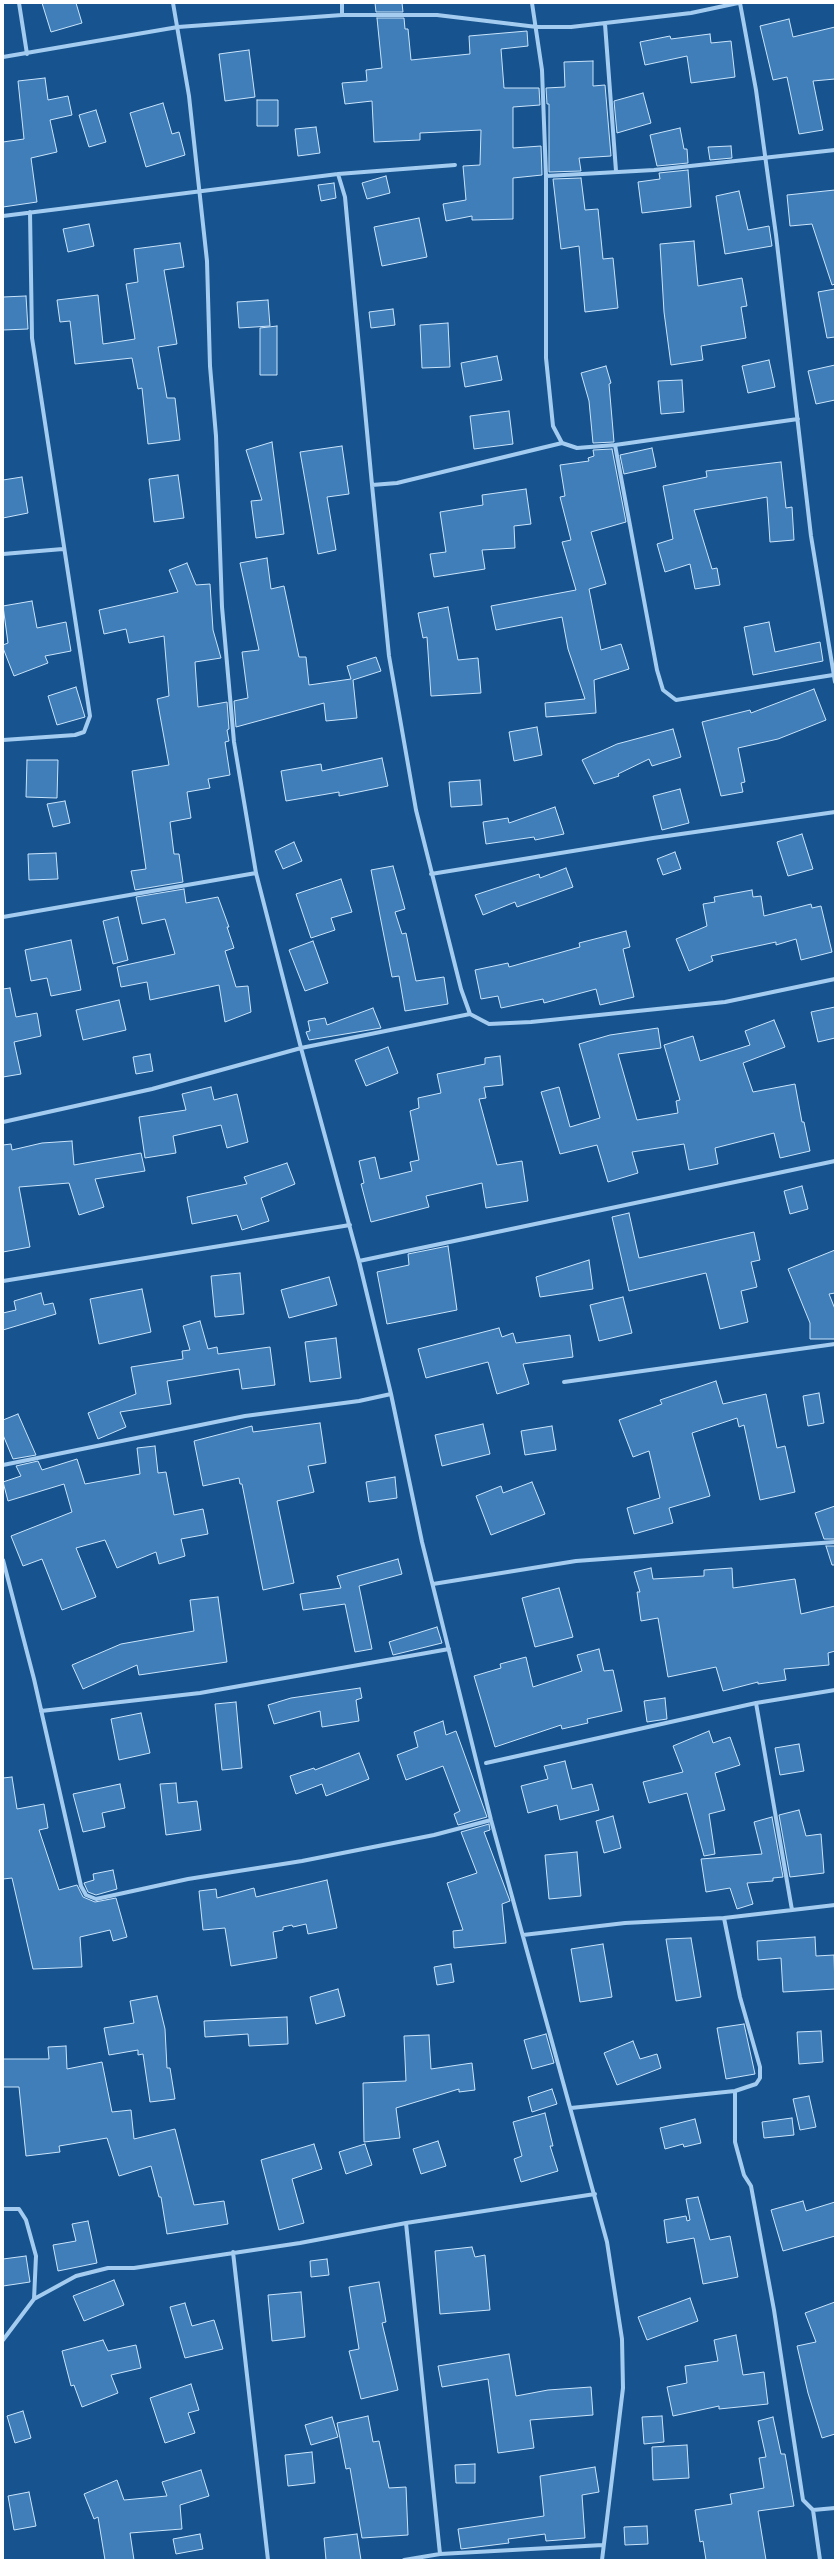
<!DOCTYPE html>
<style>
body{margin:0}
#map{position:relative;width:838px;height:2563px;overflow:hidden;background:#17548f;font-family:Overpass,sans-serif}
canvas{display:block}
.frame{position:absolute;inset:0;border:4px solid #fff;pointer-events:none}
</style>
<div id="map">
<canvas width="838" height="2563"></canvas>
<div class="frame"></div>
</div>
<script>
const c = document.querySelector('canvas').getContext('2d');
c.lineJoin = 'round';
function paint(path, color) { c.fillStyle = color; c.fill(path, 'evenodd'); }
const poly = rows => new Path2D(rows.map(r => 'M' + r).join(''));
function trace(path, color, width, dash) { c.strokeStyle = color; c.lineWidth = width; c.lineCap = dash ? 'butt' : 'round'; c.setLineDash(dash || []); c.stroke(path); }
const building = poly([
 [42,3,76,3,82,23,51,32,42,3],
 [375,3,402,3,403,12,376,12,375,3],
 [377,18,404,18,405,29,408,29,411,60,470,54,469,36,527,31,528,46,501,49,504,88,539,88,540,105,513,107,513,148,541,146,542,175,513,178,513,219,472,220,472,216,446,221,443,204,466,200,463,166,480,165,481,130,420,133,420,140,374,142,372,101,345,104,342,83,367,81,366,70,382,68,377,18],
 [789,19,793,37,835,27,835,79,813,81,823,130,799,134,787,77,773,80,760,26,789,19],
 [710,34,711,43,731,41,735,77,691,83,687,56,645,65,640,42,670,36,671,39,710,34],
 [249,50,255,97,225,101,219,54,249,50],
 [593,61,593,86,605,85,611,156,579,158,581,171,549,172,549,104,547,104,546,88,565,87,564,62,593,61],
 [45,78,48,100,68,96,72,115,50,120,57,152,31,158,37,202,3,207,3,142,24,139,18,81,45,78],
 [643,93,651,123,617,133,614,101,643,93],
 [257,100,278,100,278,126,257,126,257,100],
 [163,103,172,134,179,132,185,155,146,167,130,113,163,103],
 [96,110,106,142,89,147,79,115,96,110],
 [316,127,320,153,298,156,295,129,316,127],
 [680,128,684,149,687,149,688,163,657,166,650,135,680,128],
 [731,146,732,158,710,160,708,147,731,146],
 [688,170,691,207,642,213,638,182,660,179,659,173,688,170],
 [386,176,390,193,367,199,362,183,386,176],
 [581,178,585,210,598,209,603,259,613,258,618,308,585,312,579,246,561,249,553,179,581,178],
 [334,183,336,198,321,201,318,185,334,183],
 [835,190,835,284,832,285,812,224,790,226,787,195,835,190],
 [739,191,748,230,769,226,772,246,725,254,716,196,739,191],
 [419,218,427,257,382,266,374,227,419,218],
 [89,224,94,246,68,252,63,229,89,224],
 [694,241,698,286,742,278,747,306,741,307,746,338,701,346,703,360,671,365,664,312,660,244,694,241],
 [180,243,184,267,164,270,177,344,158,347,167,398,175,398,180,440,148,444,142,388,138,389,132,358,75,364,70,321,60,322,57,300,98,295,103,344,135,339,126,284,138,282,134,249,180,243],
 [835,289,835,337,827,338,818,292,835,289],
 [26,296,28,329,3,330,3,297,26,296],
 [268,300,270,326,239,328,237,302,268,300],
 [393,309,395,325,371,328,369,312,393,309],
 [448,323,450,367,422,368,420,325,448,323],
 [277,326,277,375,260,375,260,328,277,326],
 [497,356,502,380,465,387,461,363,497,356],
 [769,360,775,387,748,393,742,366,769,360],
 [835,365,835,400,816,404,808,371,835,365],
 [606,366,611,383,609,384,614,442,593,443,589,401,581,373,606,366],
 [682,380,684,412,661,414,658,381,682,380],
 [509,411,513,444,474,449,470,416,509,411],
 [272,442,284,534,256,538,251,501,262,500,246,450,272,442],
 [342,446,349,494,327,497,336,550,318,554,300,452,342,446],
 [652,448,656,467,624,474,620,455,652,448],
 [612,449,626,522,591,532,606,584,589,589,601,650,621,644,629,669,594,680,596,713,546,717,545,703,585,699,568,649,562,617,496,630,491,606,576,590,562,542,571,540,560,497,565,496,560,465,589,461,588,458,594,456,593,450,612,449],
 [781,462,786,508,792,507,794,540,770,542,767,497,694,510,712,569,717,568,720,585,695,589,690,564,665,572,657,544,673,539,663,486,707,477,706,471,781,462],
 [178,475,184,518,154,522,149,479,178,475],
 [22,477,28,513,3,518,3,480,22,477],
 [526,489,531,524,514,526,515,548,482,550,485,569,434,577,430,554,446,552,440,512,483,505,482,495,526,489],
 [267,558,271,589,284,586,299,657,306,657,309,685,351,679,347,666,376,657,381,671,353,680,357,718,326,721,324,703,236,727,234,701,248,698,242,652,259,650,240,563,267,558],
 [187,563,196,585,210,584,213,630,221,658,195,662,198,707,227,702,229,729,227,730,229,741,225,742,230,775,208,779,210,788,187,792,191,818,170,822,174,854,179,854,183,882,135,890,131,871,146,869,132,771,169,765,157,699,169,696,164,636,129,643,126,629,104,634,99,610,178,592,169,570,187,563],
 [32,601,37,628,66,622,71,651,45,656,48,663,14,676,3,648,3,645,8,643,3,606,32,601],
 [448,607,458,660,478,658,481,693,431,696,427,637,423,638,418,613,448,607],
 [769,622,775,652,820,642,823,661,753,675,744,627,769,622],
 [76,687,85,717,57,725,48,696,76,687],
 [814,689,826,720,778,739,738,748,745,782,741,783,743,792,721,796,702,722,750,710,751,713,814,689],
 [537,727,542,755,514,761,509,732,537,727],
 [673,729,681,757,652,766,649,759,618,774,619,776,594,784,582,760,617,744,673,729],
 [382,758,388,786,339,796,339,792,286,801,281,771,321,764,322,771,382,758],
 [27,760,58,760,57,798,26,797,27,760],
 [480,780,482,805,451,807,449,782,480,780],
 [680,789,689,823,662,830,653,796,680,789],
 [65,801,70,823,53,827,47,804,65,801],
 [555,807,564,834,535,840,534,837,486,844,483,822,508,818,509,823,555,807],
 [802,834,813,869,788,876,777,842,802,834],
 [294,842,302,861,283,869,275,851,294,842],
 [675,852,681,869,663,875,657,859,675,852],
 [56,853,58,879,29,880,28,854,56,853],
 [393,866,405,909,395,912,402,934,406,933,416,981,444,977,448,1004,405,1011,399,976,392,977,371,870,393,866],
 [566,868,573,887,517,907,515,902,483,915,475,895,539,874,540,878,566,868],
 [341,879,352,912,331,918,335,930,311,938,296,894,341,879],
 [184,889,186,903,218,897,229,927,227,927,234,948,225,951,236,987,248,986,251,1012,225,1022,219,985,150,1000,147,982,121,987,117,967,175,954,165,919,142,924,136,897,184,889],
 [752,890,753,897,761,896,764,916,811,904,812,908,821,906,832,952,801,960,796,939,776,945,776,942,711,956,713,961,689,971,676,939,707,926,703,904,715,902,714,897,752,890],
 [118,917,128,960,113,964,103,921,118,917],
 [626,931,630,947,623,949,634,997,600,1005,596,989,544,1003,543,999,501,1008,498,996,481,999,475,970,508,963,509,967,580,947,579,943,626,931],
 [71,940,81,990,51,996,47,978,31,981,25,950,71,940],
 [313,941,328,983,305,991,289,950,313,941],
 [10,988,16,1017,37,1013,41,1036,14,1042,21,1074,3,1077,3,989,10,988],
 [119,1000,126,1030,83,1040,76,1010,119,1000],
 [835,1007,835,1038,818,1042,811,1012,835,1007],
 [373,1008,381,1028,309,1040,306,1032,310,1031,308,1021,325,1018,327,1025,373,1008],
 [774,1020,785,1047,743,1063,753,1092,795,1084,802,1122,804,1122,810,1151,780,1158,774,1133,715,1148,718,1164,689,1170,684,1144,632,1152,638,1173,608,1182,597,1145,560,1154,541,1092,559,1087,570,1127,600,1118,579,1044,610,1035,658,1028,661,1048,618,1054,637,1120,678,1113,676,1101,680,1100,664,1045,693,1036,700,1061,750,1045,745,1031,774,1020],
 [388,1047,398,1073,366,1086,355,1060,388,1047],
 [150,1054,153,1071,136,1074,133,1057,150,1054],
 [500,1056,503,1085,484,1087,486,1098,479,1099,497,1165,522,1161,528,1201,486,1208,482,1183,426,1196,429,1207,371,1222,361,1184,364,1183,359,1161,375,1157,380,1179,412,1171,410,1162,419,1160,410,1111,419,1108,418,1098,441,1093,437,1074,485,1064,485,1058,500,1056],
 [211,1087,214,1100,237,1094,248,1142,227,1148,221,1125,173,1136,176,1153,145,1158,139,1117,186,1110,182,1094,211,1087],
 [72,1141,74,1165,141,1153,145,1171,95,1179,104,1207,79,1215,69,1183,19,1187,30,1247,3,1252,3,1145,11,1144,12,1150,42,1143,72,1141],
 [287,1163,295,1184,261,1198,269,1221,242,1230,237,1215,192,1224,187,1197,247,1184,244,1177,287,1163],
 [802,1186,808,1209,790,1214,784,1191,802,1186],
 [629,1213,639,1258,754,1232,760,1260,751,1262,757,1287,741,1291,748,1322,720,1329,706,1273,629,1291,612,1217,629,1213],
 [448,1246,457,1310,387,1324,377,1272,409,1265,408,1254,448,1246],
 [835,1250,835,1293,829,1294,835,1309,835,1339,810,1339,810,1323,788,1269,835,1250],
 [589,1260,593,1289,540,1297,536,1277,589,1260],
 [240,1273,244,1314,215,1317,211,1276,240,1273],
 [329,1277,337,1305,289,1318,281,1290,329,1277],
 [142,1289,151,1332,99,1344,90,1299,142,1289],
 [41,1293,44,1305,53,1303,56,1314,3,1330,3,1313,16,1310,14,1301,41,1293],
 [623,1297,632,1333,599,1341,590,1305,623,1297],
 [200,1321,208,1349,217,1347,218,1354,270,1347,275,1385,242,1389,239,1369,167,1381,171,1404,120,1412,126,1427,98,1439,88,1413,136,1394,131,1367,183,1359,182,1351,190,1350,183,1326,200,1321],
 [499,1328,502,1337,513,1333,516,1343,570,1335,573,1357,523,1364,529,1384,497,1394,488,1362,426,1378,418,1349,499,1328],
 [336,1338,341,1378,310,1382,305,1342,336,1338],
 [716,1381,723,1404,766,1394,777,1448,785,1446,795,1492,760,1500,744,1425,739,1427,737,1418,692,1433,710,1496,669,1508,673,1523,634,1534,627,1508,660,1498,649,1451,633,1457,619,1420,662,1404,660,1400,716,1381],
 [819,1393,824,1423,808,1426,803,1396,819,1393],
 [18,1414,36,1455,13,1459,3,1435,3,1420,18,1414],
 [320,1423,326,1463,308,1466,314,1492,277,1501,294,1583,263,1590,242,1484,240,1484,239,1478,203,1486,194,1441,252,1426,253,1432,320,1423],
 [483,1424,490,1454,442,1466,435,1435,483,1424],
 [552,1426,556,1450,525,1455,521,1431,552,1426],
 [155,1446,158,1473,166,1472,174,1515,203,1509,208,1534,181,1539,185,1556,159,1564,156,1552,117,1568,105,1540,76,1548,96,1597,62,1610,42,1559,23,1566,11,1536,72,1512,64,1484,8,1501,3,1482,21,1476,16,1466,38,1461,42,1470,77,1459,85,1484,140,1474,137,1448,155,1446],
 [395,1477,397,1498,369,1502,366,1482,395,1477],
 [532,1482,545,1514,491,1535,476,1496,501,1486,503,1493,532,1482],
 [835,1506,835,1539,824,1539,815,1513,835,1506],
 [826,1546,835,1546,835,1565,832,1565,826,1546],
 [398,1559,402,1574,359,1586,372,1649,355,1652,345,1604,303,1610,300,1594,341,1588,337,1576,398,1559],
 [651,1568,653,1579,704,1576,704,1570,732,1568,733,1588,795,1579,801,1614,835,1606,835,1651,828,1653,829,1665,784,1669,786,1680,758,1684,758,1682,723,1691,716,1667,668,1677,658,1618,641,1621,637,1592,640,1592,634,1572,651,1568],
 [559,1588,573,1637,535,1647,522,1598,559,1588],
 [218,1597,227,1662,139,1675,137,1665,83,1689,72,1665,121,1644,194,1631,190,1600,218,1597],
 [437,1627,442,1643,393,1655,389,1642,437,1627],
 [599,1649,604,1671,613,1670,622,1711,587,1719,588,1723,562,1729,561,1725,495,1747,474,1676,501,1668,500,1664,526,1657,533,1687,582,1671,577,1655,599,1649],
 [360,1688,362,1698,356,1700,359,1721,322,1727,320,1711,274,1724,268,1705,291,1698,360,1688],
 [665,1698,667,1719,647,1722,644,1701,665,1698],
 [236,1702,242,1768,222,1770,215,1704,236,1702],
 [141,1713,150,1753,119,1760,111,1719,141,1713],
 [443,1721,446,1735,456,1731,487,1817,458,1825,454,1814,460,1811,443,1766,406,1780,397,1755,418,1747,414,1732,443,1721],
 [709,1731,713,1743,730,1737,740,1765,715,1773,725,1810,709,1814,715,1854,704,1856,687,1793,649,1803,643,1782,683,1772,673,1746,709,1731],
 [799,1744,804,1771,780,1775,775,1748,799,1744],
 [359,1753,369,1779,326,1796,322,1784,296,1794,290,1776,314,1768,315,1770,359,1753],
 [565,1761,572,1789,592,1784,599,1810,560,1820,557,1805,528,1813,521,1786,548,1779,544,1766,565,1761],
 [12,1777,17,1809,44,1804,48,1828,39,1830,59,1890,77,1885,83,1897,95,1902,116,1898,127,1937,113,1941,110,1930,80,1937,82,1967,33,1969,12,1878,3,1879,3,1778,12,1777],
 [176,1783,178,1803,197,1801,201,1830,166,1835,160,1784,176,1783],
 [120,1784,125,1808,102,1813,105,1827,83,1832,73,1794,120,1784],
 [799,1810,806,1836,821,1834,824,1873,790,1877,779,1815,799,1810],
 [613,1816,621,1848,604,1853,596,1821,613,1816],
 [772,1817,783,1877,773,1878,773,1881,747,1883,753,1904,737,1909,730,1888,706,1892,701,1859,762,1854,754,1822,772,1817],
 [489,1824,490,1830,484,1832,510,1901,502,1904,506,1943,454,1948,453,1931,463,1930,447,1883,477,1873,461,1832,489,1824],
 [577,1852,581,1896,549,1899,545,1855,577,1852],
 [113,1870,117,1889,96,1895,88,1892,84,1883,94,1880,93,1874,113,1870],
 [327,1880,337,1928,308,1934,306,1924,293,1927,292,1925,283,1927,283,1930,273,1932,277,1958,231,1966,225,1928,203,1930,199,1891,216,1889,217,1898,254,1888,256,1897,327,1880],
 [815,1937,816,1956,834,1955,835,1989,783,1992,781,1958,758,1960,757,1941,815,1937],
 [691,1938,701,1997,676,2001,666,1939,691,1938],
 [603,1944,612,1997,580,2002,571,1949,603,1944],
 [451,1964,454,1982,437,1985,434,1967,451,1964],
 [338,1989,345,2016,316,2024,310,1997,338,1989],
 [157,1996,165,2029,167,2068,170,2068,175,2099,150,2102,143,2054,138,2055,138,2050,109,2055,104,2028,134,2023,130,2001,157,1996],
 [287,2017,288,2044,249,2046,248,2034,205,2037,204,2021,287,2017],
 [744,2024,755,2074,726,2079,717,2028,744,2024],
 [821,2031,823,2062,799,2064,797,2032,821,2031],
 [546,2034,554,2063,532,2069,524,2040,546,2034],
 [429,2035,431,2069,472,2063,475,2090,459,2092,459,2089,396,2108,400,2138,364,2142,363,2083,406,2081,404,2036,429,2035],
 [633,2041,640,2059,657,2054,661,2068,617,2085,604,2053,633,2041],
 [66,2046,67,2069,102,2062,112,2112,131,2110,134,2139,175,2129,194,2205,224,2201,228,2224,167,2234,161,2197,159,2197,151,2166,119,2176,107,2138,59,2146,60,2152,26,2156,19,2087,3,2087,3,2059,49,2059,48,2047,66,2046],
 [552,2089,557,2104,532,2112,528,2097,552,2089],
 [809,2096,816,2127,800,2130,793,2099,809,2096],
 [545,2113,553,2146,550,2146,558,2171,521,2182,514,2159,522,2156,513,2122,545,2113],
 [792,2118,794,2135,764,2138,762,2122,792,2118],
 [695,2119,701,2143,684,2147,683,2144,665,2149,660,2128,695,2119],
 [438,2141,446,2166,421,2174,413,2149,438,2141],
 [314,2144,322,2169,292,2179,304,2223,279,2230,261,2160,314,2144],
 [365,2144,372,2165,346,2174,339,2152,365,2144],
 [698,2197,710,2240,730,2236,738,2277,703,2284,694,2238,667,2243,664,2220,686,2216,687,2221,690,2220,686,2199,698,2197],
 [803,2201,806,2211,835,2202,835,2236,783,2251,771,2210,803,2201],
 [88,2221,97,2263,58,2271,53,2245,76,2241,72,2224,88,2221],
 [472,2247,475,2257,485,2255,490,2310,440,2314,435,2251,472,2247],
 [26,2256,30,2282,3,2286,3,2259,26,2256],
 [327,2259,329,2275,311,2277,310,2261,327,2259],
 [114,2280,124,2305,84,2321,73,2296,114,2280],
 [379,2282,386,2322,382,2323,398,2390,361,2399,349,2351,359,2349,349,2287,379,2282],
 [301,2292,305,2337,272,2341,268,2295,301,2292],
 [690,2298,698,2321,647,2340,638,2317,690,2298],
 [835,2302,835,2434,822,2438,808,2393,797,2346,816,2342,805,2313,835,2302],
 [185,2303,192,2326,214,2320,223,2349,185,2358,170,2307,185,2303],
 [736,2335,743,2375,764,2372,768,2404,719,2409,719,2406,673,2416,667,2387,687,2383,685,2366,718,2361,714,2340,736,2335],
 [103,2340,108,2351,136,2345,141,2368,111,2375,118,2393,82,2407,74,2385,71,2386,62,2351,103,2340],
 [509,2354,516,2396,548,2390,591,2387,593,2415,530,2420,534,2448,498,2453,488,2379,442,2387,438,2366,509,2354],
 [191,2384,199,2410,188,2413,195,2433,165,2443,150,2398,191,2384],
 [23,2411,31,2438,15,2443,7,2416,23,2411],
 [368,2416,373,2442,379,2441,389,2488,406,2487,408,2535,362,2538,350,2468,346,2469,337,2423,368,2416],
 [662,2416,664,2442,644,2444,642,2417,662,2416],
 [332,2417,338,2437,311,2445,305,2425,332,2417],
 [773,2417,781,2454,785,2454,794,2506,758,2511,766,2560,706,2560,703,2541,700,2542,695,2510,732,2504,730,2494,764,2488,759,2458,766,2457,758,2421,773,2417],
 [687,2445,689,2478,653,2480,652,2447,687,2445],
 [312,2452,315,2483,288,2486,285,2455,312,2452],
 [475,2464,475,2483,456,2483,455,2465,475,2464],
 [595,2467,599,2492,582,2495,585,2538,546,2541,545,2534,508,2539,509,2543,461,2549,458,2529,544,2516,540,2476,595,2467],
 [201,2470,209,2496,180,2505,182,2529,130,2533,134,2560,105,2560,98,2517,94,2519,84,2494,117,2480,124,2500,167,2496,162,2482,201,2470],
 [29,2492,36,2526,14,2530,8,2496,29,2492],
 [647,2526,648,2544,625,2545,624,2527,647,2526],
 [200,2534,203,2549,176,2554,173,2539,200,2534],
 [357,2534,361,2560,326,2560,324,2538,357,2534]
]);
paint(building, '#3f7eb8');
trace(building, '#cae4fb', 1);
trace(poly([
 [19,3,27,54],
 [173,3,189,96,207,261,210,366,216,436,222,607,234,742,256,873,301,1048,359,1261,391,1394,422,1542,491,1820,607,2242,622,2339,623,2388,602,2560],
 [342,3,342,15],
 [532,3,542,70,546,176,546,358,553,426,562,443],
 [740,3,756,90,776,235,811,536,835,682],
 [605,24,616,171],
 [3,57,178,27,342,15,437,15,537,27,571,27,691,13,738,3],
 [338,174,345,197,372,485,397,483,562,443,577,448,615,445,798,419],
 [546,176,654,170,835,150],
 [3,216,338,174,455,165],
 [615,445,657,670,663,690,676,700,833,675],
 [372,485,389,656,416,810,461,989,470,1014],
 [3,554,63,549],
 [3,740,75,735,84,732,90,716,32,338,30,212],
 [431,874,653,838,835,812],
 [3,917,256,873],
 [3,1122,152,1089,301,1048,470,1014,489,1024,531,1022,725,1002,835,979],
 [359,1261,835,1161],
 [3,1281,350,1225],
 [564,1382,835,1344],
 [3,1465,245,1416,359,1401,391,1394],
 [3,1560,34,1679,81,1886,86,1895,96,1899,188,1879,302,1861,434,1835,491,1820],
 [433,1584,576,1561,835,1542],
 [756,1703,792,1910],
 [41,1711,200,1693,449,1649],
 [486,1763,756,1703,835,1690],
 [523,1935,625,1923,724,1918,835,1905],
 [735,2091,735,2142,744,2175,751,2186,774,2310,803,2500,813,2510,835,2508],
 [571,2108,735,2091,756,2084,760,2078,760,2067,740,1997,724,1918],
 [3,2209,19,2209,26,2220,36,2256,34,2299],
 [406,2223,440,2554],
 [233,2252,268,2560],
 [3,2340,34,2299,76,2276,108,2268,134,2268,300,2243,406,2223,595,2194],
 [813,2510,820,2560],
 [404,2560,440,2554,603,2545]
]), '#a4ccf0', 4);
</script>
